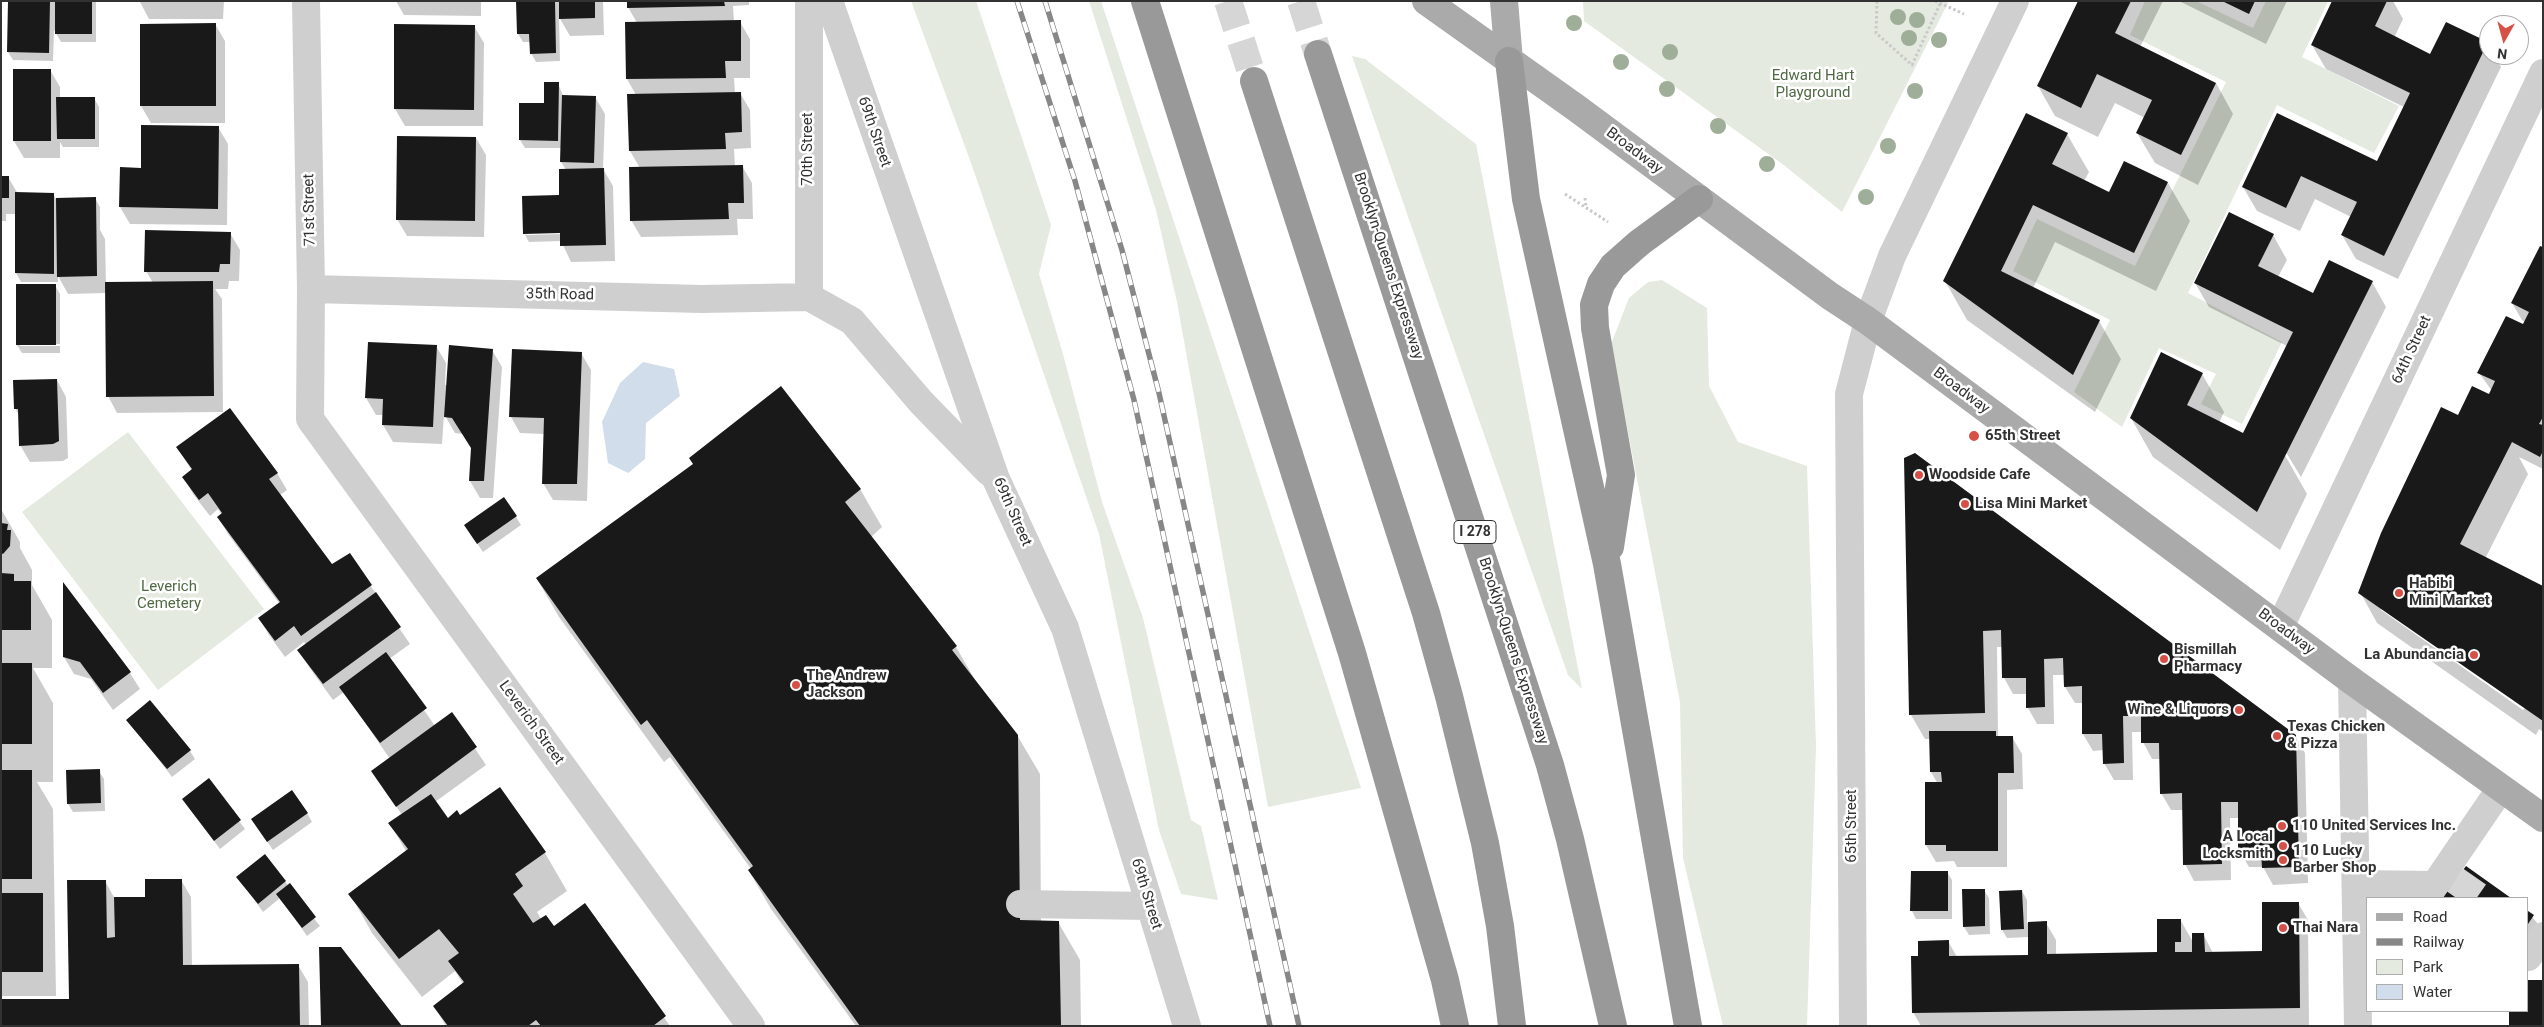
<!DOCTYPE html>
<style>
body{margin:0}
#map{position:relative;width:2544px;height:1027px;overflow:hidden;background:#fff;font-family:Roboto,sans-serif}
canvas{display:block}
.frame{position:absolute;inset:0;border:2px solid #323232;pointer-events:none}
.legend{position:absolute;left:2366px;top:897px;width:162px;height:115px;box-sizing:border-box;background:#fff;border:1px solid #adadad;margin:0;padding:6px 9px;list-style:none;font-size:15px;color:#323232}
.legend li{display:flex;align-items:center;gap:10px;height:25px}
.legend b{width:25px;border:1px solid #adadad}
.north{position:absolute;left:2479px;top:15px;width:50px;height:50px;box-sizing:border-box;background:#fff;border:1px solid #adadad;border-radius:50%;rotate:187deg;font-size:14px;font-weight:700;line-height:20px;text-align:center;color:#323232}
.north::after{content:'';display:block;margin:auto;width:18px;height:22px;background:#d75047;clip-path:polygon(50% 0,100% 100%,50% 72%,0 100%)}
</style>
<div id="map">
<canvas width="2544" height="1027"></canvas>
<div class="frame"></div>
<ul class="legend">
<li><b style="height:6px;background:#aaa"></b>Road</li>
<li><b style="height:6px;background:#878787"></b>Railway</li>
<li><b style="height:14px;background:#e4eadf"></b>Park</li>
<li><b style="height:14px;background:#d1ddeb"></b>Water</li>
</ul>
<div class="north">N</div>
</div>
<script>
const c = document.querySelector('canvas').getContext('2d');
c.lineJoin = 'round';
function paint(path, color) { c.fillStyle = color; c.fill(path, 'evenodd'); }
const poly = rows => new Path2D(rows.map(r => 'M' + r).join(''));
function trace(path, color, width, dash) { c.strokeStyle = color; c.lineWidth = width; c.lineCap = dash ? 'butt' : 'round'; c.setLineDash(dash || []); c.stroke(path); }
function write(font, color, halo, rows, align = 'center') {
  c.font = font + ' Roboto,sans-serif'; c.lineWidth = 5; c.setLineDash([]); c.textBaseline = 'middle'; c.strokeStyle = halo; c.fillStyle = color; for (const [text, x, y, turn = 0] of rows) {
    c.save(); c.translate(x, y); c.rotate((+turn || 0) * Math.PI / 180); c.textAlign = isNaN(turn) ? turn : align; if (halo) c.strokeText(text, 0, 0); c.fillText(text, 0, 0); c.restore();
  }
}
paint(poly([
 [911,1,976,1,1051,225,1039,274,1063,354,1102,502,1143,618,1191,820,1201,826,1218,900,1181,894,1159,830,1099,534,970,160],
 [1089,1,1101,1,1361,788,1268,807,1177,302,1156,210],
 [1583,1,1949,1,1842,212,1785,166,1584,21],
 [2145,1,2196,1,2253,28,2266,1,2328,1,2302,57,2399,106,2374,153,2277,105,2188,293,2282,342,2242,424,2201,404,2216,374,2159,348,2122,427,2074,392,2110,320,2013,271,2037,219,2135,266,2226,82,2130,35],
 [1352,56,1365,59,1476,144,1582,689,1568,675],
 [1662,280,1707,308,1709,386,1738,442,1807,466,1816,746,1807,1026,1723,1026,1683,858,1680,702,1611,344,1629,298,1648,282],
 [128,432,264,609,158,690,22,512]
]), '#e4eadf');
paint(poly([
 [643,362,674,369,680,396,646,423,645,459,628,473,608,463,602,422,620,383]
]), '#d1ddeb');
paint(poly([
 [9,1,96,1,96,42,61,42,54,30,53,61,13,60,8,52],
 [224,1,223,19,149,19,140,2],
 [396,1,481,1,481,16,404,15],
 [517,1,603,1,604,35,570,36,559,17,560,61,536,62,531,53,531,42,523,42,518,34],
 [628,1,749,1,749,5,733,6,734,22,740,22,750,39,750,78,734,78,735,93,740,93,750,110,751,148,734,149,735,166,742,166,752,183,753,219,737,219,738,235,641,237,631,220,640,168,630,151,628,95,636,95,627,79,637,23,628,7],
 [2079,1,2163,1,2140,47,2216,83,2233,114,2198,185,2155,163,2137,133,2145,118,2115,103,2098,137,2055,116,2038,86],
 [2179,1,2287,1,2266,44],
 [2333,1,2393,1,2403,19,2394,38,2431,56,2487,43,2489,55,2494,55,2501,67,2398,279,2356,259,2342,235,2351,217,2315,199,2300,231,2257,211,2243,187,2278,114,2377,162,2404,107,2326,69,2312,45],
 [215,24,225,41,225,123,151,123,141,106],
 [474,26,484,43,483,126,405,126,395,109],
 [50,70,60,87,60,99,94,98,99,107,99,147,63,147,60,142,60,158,24,158,14,141],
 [558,83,563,96,595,97,605,114,603,169,613,186,615,261,571,262,561,241,529,242,525,235,561,234,560,196,566,170,561,162,562,148,525,148,520,140],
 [218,127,228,144,227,225,130,224,120,207,142,169],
 [2067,134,2089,172,2084,181,2110,194,2125,163,2168,183,2190,221,2156,291,2055,242,2033,288,2099,321,2121,359,2095,412,1967,320,1945,281],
 [476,138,486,155,484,237,407,236,397,219],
 [1,177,8,177,18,194,53,194,56,199,95,198,100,207,100,230,105,239,106,284,153,283,146,271,230,233,240,250,239,281,229,281,228,289,215,289,222,299,223,412,117,413,108,396,106,293,68,294,58,276,58,282,21,282,16,273,17,214,6,214,6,221,1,221],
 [2273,235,2287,260,2278,277,2314,295,2372,282,2386,307,2301,477,2284,449,2282,450,2307,494,2280,550,2153,457,2131,418,2202,374,2224,412,2219,423,2246,436,2287,346,2209,307,2195,283],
 [2543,248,2543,469,2519,457,2528,474,2485,559,2543,587,2543,732,2539,729,2536,735,2377,623,2360,592,2458,417,2489,396,2492,391,2479,373,2524,326,2525,322,2522,320,2512,303],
 [2381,607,2525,708,2523,710,2381,610],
 [55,285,60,294,60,344,20,344,20,346,60,346,60,353,22,353,17,345],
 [369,344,436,346,446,363,445,385,447,385,492,350,502,367,493,498,480,498,470,481,472,449,463,434,455,433,444,414,442,444,393,442,383,425,384,415,376,415,366,398],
 [581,353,591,370,587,501,553,500,543,483,544,434,520,433,511,417],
 [57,380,66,397,68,458,63,461,30,462,20,445,19,415,15,408],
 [178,448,277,473,287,490,280,495,332,566,349,554,410,644,389,659,435,726,452,714,486,765,435,802,447,820,460,817,545,853,567,891,537,912,541,919,553,927,584,905,670,1026,446,1026,434,1006,463,984,455,971,422,997,372,933,350,894,406,851,390,824,402,815,373,772,390,759,344,692,333,700,309,667,299,651,306,645,304,642,285,657,269,635,259,618,279,603,228,534,218,517,222,515,218,509,210,516,193,494,184,477,192,471],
 [1905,459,2295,736,2305,753,2308,883,2273,885,2263,867,2249,867,2239,850,2239,818,2230,818,2231,880,2194,881,2185,864,2184,810,2171,810,2161,793,2161,759,2152,759,2143,742,2142,732,2132,732,2133,780,2114,780,2104,763,2104,750,2093,751,2083,734,2083,703,2075,703,2065,687,2065,675,2053,675,2054,724,2037,724,2028,708,2027,694,2013,694,2004,678,2003,647,1997,647,1998,737,2012,737,2022,754,2023,789,2007,790,2007,867,1957,867,1954,861,1936,862,1926,845,1938,784,1931,772,1930,739,1925,739,1911,715],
 [860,489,882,527,871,537,956,647,978,685,1017,735,1040,774,1041,922,1058,922,1080,960,1081,1026,856,1026,771,909,749,871,751,869,670,757,664,762,559,617,537,579],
 [504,498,521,525,483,552,470,533],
 [1,509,20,542,20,548,32,570,32,585,52,620,52,668,33,668,53,703,53,782,37,782,53,809,56,996,1,996],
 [64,657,130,673,140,689,113,710,91,679,74,674],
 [128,720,190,751,195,759,172,777],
 [99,771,104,779,105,811,73,812,68,804],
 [208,780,245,829,220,849,183,799],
 [307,813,312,822,273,850,258,828],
 [265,856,320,926,307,936,280,898,263,912,238,877],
 [2466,868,2509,898,2444,898],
 [1947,872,1952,880,1952,919,1916,919,1912,911],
 [181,880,191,897,192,966,298,965,308,982,309,1026,1,1026,70,1000,105,881,115,899,146,898],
 [1984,890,1989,898,1990,934,1969,935,1964,927],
 [2022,891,2027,900,2027,923,2046,923,2056,940,2056,955,2159,953,2181,921,2193,942,2203,934,2213,953,2263,953,2298,903,2308,920,2309,1025,1921,1026,1913,1012,1919,957,1948,941,1957,957,2029,956,2029,937,2007,938,2002,930],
 [2528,912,2538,924,2528,938]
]), '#0003');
paint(poly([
 [8,1,50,1,49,53,7,52],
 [55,1,92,1,92,34,55,34],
 [516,1,555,1,556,53,530,54,529,34,517,34],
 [559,1,595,1,595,18,559,19],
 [627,1,724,1,725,6,627,8],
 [2078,1,2131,1,2115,33,2216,83,2181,155,2136,133,2152,100,2097,74,2081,108,2037,86],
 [2222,1,2255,1,2249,14],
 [2332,1,2387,1,2375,26,2430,54,2446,22,2488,42,2384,256,2341,235,2357,202,2301,176,2286,208,2242,187,2277,113,2377,161,2410,93,2311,45],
 [741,20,741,61,725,61,726,78,626,79,625,22],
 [216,23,216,106,140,106,140,24],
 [394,24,475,25,474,110,394,109],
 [13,69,51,69,51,141,13,141],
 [544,82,559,82,558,141,519,140,519,103,544,103],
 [741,92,742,132,725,133,726,149,629,151,627,94],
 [562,95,596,96,594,163,560,162],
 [56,97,95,97,95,139,57,139],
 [2026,113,2068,133,2052,164,2109,192,2124,161,2168,182,2134,253,2033,205,2001,271,2100,320,2073,375,1943,281],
 [141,125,219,126,218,209,119,207,120,167,141,168],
 [397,136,476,137,475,221,396,220],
 [743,165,744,203,728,203,729,219,630,221,629,167],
 [604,168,606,245,560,246,560,233,523,234,522,196,559,195,559,169],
 [1,176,9,176,9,198,1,198],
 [15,192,54,193,54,274,15,273],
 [96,197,97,276,57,277,56,198],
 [2229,212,2274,234,2258,266,2313,293,2329,260,2373,281,2257,512,2130,418,2161,352,2203,373,2187,405,2243,433,2293,332,2194,283],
 [145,230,231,232,230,264,220,264,219,272,144,272],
 [2540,246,2543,247,2543,417,2539,424,2543,425,2543,451,2540,457,2512,442,2460,544,2543,586,2543,721,2358,593,2381,533,2441,407,2458,415,2472,386,2489,394,2495,381,2477,373,2506,316,2523,324,2529,312,2511,303],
 [213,281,214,396,106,397,105,282],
 [16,284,56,284,56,345,16,345],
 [368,342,437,345,433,427,382,425,383,399,365,398],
 [449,345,493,349,484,481,469,481,471,448,452,418,444,417],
 [512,349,582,352,577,484,542,484,544,418,509,417],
 [57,379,59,441,53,444,19,446,18,409,14,409,13,380],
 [781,386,861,489,845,502,957,646,952,650,1018,735,1020,920,1059,921,1061,1026,860,1026,748,870,753,866,647,720,641,725,536,578,693,464,689,458],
 [230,408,278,473,269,479,332,564,350,553,372,585,301,636,294,626,275,641,258,618,280,602,217,517,222,513,208,493,199,500,182,477,192,469,176,447],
 [1915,453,2296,735,2299,867,2262,868,2261,850,2238,850,2238,802,2221,802,2222,864,2183,865,2182,793,2160,794,2159,743,2141,743,2141,716,2123,716,2124,763,2103,764,2102,734,2082,734,2082,686,2064,687,2063,658,2044,659,2045,707,2026,708,2026,678,2002,678,2001,630,1983,631,1985,713,1909,715,1904,458],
 [504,497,517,516,477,544,464,525],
 [1,523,8,524,7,530,11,530,10,546,3,554,1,553],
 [1,573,14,574,14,581,31,581,31,630,1,630],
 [63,582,131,672,103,693,80,662,63,657],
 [376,592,401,627,323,684,297,650],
 [386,652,427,708,380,743,339,687],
 [1,663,32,663,32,744,1,744],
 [150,700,191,750,167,769,126,720],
 [452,712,477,747,396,807,371,771],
 [1929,731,1996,731,1996,736,2013,736,2014,773,1998,773,1998,851,1946,851,1946,845,1925,845,1925,782,1942,782,1941,772,1930,772],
 [100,769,101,803,67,804,66,770],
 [1,770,32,770,32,879,1,879],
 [209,778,241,820,214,841,182,799],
 [500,787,546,852,515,874,523,886,513,894,533,923,546,915,554,926,585,903,666,1016,653,1026,541,1026,536,1020,528,1026,448,1026,433,1006,464,982,448,961,459,953,439,929,399,959,348,894,408,849,388,823,431,794,448,818,457,810,460,815],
 [292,790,308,813,267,842,251,819],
 [265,854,286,881,258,904,236,877],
 [2466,866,2511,898,2442,898],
 [1911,871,1948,871,1948,911,1910,911],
 [145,879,182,879,183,965,299,964,300,1026,1,1026,1,999,69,999,67,880,106,880,107,938,115,937,114,897,145,897],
 [290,883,316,917,302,928,276,894],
 [1962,889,1985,889,1985,926,1963,927],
 [2022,890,2024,929,2001,930,1999,891],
 [1,893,43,893,43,972,1,972],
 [2262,902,2299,902,2300,1008,1912,1013,1911,956,1918,956,1918,941,1949,940,1949,956,2028,955,2028,922,2047,921,2047,954,2157,952,2157,919,2181,919,2181,942,2175,942,2175,952,2192,952,2192,933,2204,933,2205,952,2262,951],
 [2528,911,2534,915,2528,924],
 [319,947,341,947,402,1026,321,1026],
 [2528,980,2543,980,2543,1026,2509,1026,2509,1011,2528,1011]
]), '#191919');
trace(poly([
 [2455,880,2481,898]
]), '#d6d6d6', 28, [28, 14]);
trace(poly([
 [1228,1,1254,81],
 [1301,1,1318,54]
]), '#d6d6d6', 28, [28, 14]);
trace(poly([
 [1877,1,1876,33,1912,65,1940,4],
 [1935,1,1964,14],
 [1565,194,1608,222],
 [1585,198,1586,207]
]), '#c9c9c9', 3, [2.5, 2.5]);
trace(poly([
 [306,1,311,289,310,419,751,1026],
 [829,1,996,479,1065,628,1187,1026],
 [311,289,702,299,809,297,852,321,921,402,989,472],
 [809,297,809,1],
 [2280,627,2543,73],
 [2352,681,2358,1026],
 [2356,884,2435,885],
 [2426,898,2501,788],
 [1020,904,1150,906],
 [2528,957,2543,936],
 [1853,1026,1849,394,1868,321,1892,256,2015,1]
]), '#cfcfcf', 28);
trace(poly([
 [1426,1,1575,107,1830,296,1868,321,2352,681,2543,818],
 [1504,1,1509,61]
]), '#aaa', 28);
trace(poly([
 [1145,1,1352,653,1445,980,1455,1026],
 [1318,54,1550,765,1570,839,1613,1026],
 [1509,61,1526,199,1607,564,1688,1026],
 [1254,81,1426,613,1449,696,1485,843,1500,926,1512,1026],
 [1610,547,1621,475,1595,328,1594,305,1601,284,1613,266,1639,243,1699,199]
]), '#999', 28);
const rail = poly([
 [1017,1,1075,181,1134,400,1270,1026],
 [1045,1,1122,250,1159,393,1299,1026]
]);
trace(rail, '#878787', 5.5);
trace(rail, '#fff', 4, [11]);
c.fillStyle = '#9fae98';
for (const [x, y] of [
 [1898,17],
 [1917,20],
 [1574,23],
 [1909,38],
 [1939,40],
 [1670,52],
 [1621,62],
 [1667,89],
 [1915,91],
 [1718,126],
 [1888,146],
 [1767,164],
 [1866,197]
]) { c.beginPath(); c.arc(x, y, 8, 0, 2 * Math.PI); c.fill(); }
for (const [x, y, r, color] of [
 [1974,436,6,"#d75047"],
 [1919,475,5,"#d75047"],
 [1965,504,5,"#d75047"],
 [2399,593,5,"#d75047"],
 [2474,655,5,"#d75047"],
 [2164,659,5,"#d75047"],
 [796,685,5,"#d75047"],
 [2239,710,5,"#d75047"],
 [2277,736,5,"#d75047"],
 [2282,826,5,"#d75047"],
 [2283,846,5,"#d75047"],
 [2283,860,5,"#d75047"],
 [2283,928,5,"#d75047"]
]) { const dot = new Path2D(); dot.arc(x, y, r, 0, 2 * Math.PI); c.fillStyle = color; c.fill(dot); trace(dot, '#fff', 2); }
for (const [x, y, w] of [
 [1475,532,42]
]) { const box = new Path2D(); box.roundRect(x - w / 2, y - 11.5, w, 23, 4); c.fillStyle = '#fff'; c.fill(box); trace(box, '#323232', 1); }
write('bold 14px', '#323232', null, [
 ["I 278",1475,532]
]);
write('15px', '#506b43', '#fff', [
 ["Edward Hart",1813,76],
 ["Playground",1813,93],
 ["Leverich",169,587],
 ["Cemetery",169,604]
]);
write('15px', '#323232', '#fff', [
 ["69th Street",874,132,71],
 ["70th Street",808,149,-90],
 ["Broadway",1634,151,37],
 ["71st Street",310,210,-91],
 ["Brooklyn-Queens Expressway",1388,266,72],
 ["35th Road",560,295,1],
 ["64th Street",2412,350,-65],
 ["Broadway",1961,391,37],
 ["69th Street",1012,512,66],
 ["Broadway",2286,632,37],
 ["Brooklyn-Queens Expressway",1513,651,72],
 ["Leverich Street",531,723,54],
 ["65th Street",1852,826,-90],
 ["69th Street",1146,894,73]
]);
write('bold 15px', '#323232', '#fff', [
 ["65th Street",1985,436],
 ["Woodside Cafe",1929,475],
 ["Lisa Mini Market",1975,504],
 ["Habibi",2409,584],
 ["Mini Market",2409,601],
 ["Bismillah",2174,650],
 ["Pharmacy",2174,667],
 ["La Abundancia",2464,655,"right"],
 ["The Andrew",806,676],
 ["Jackson",806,693],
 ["Wine & Liquors",2229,710,"right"],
 ["Texas Chicken",2287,727],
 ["& Pizza",2287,744],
 ["110 United Services Inc.",2292,826],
 ["A Local",2273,837,"right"],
 ["Locksmith",2273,854,"right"],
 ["110 Lucky",2293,851],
 ["Barber Shop",2293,868],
 ["Thai Nara",2293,928]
], 'left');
</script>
